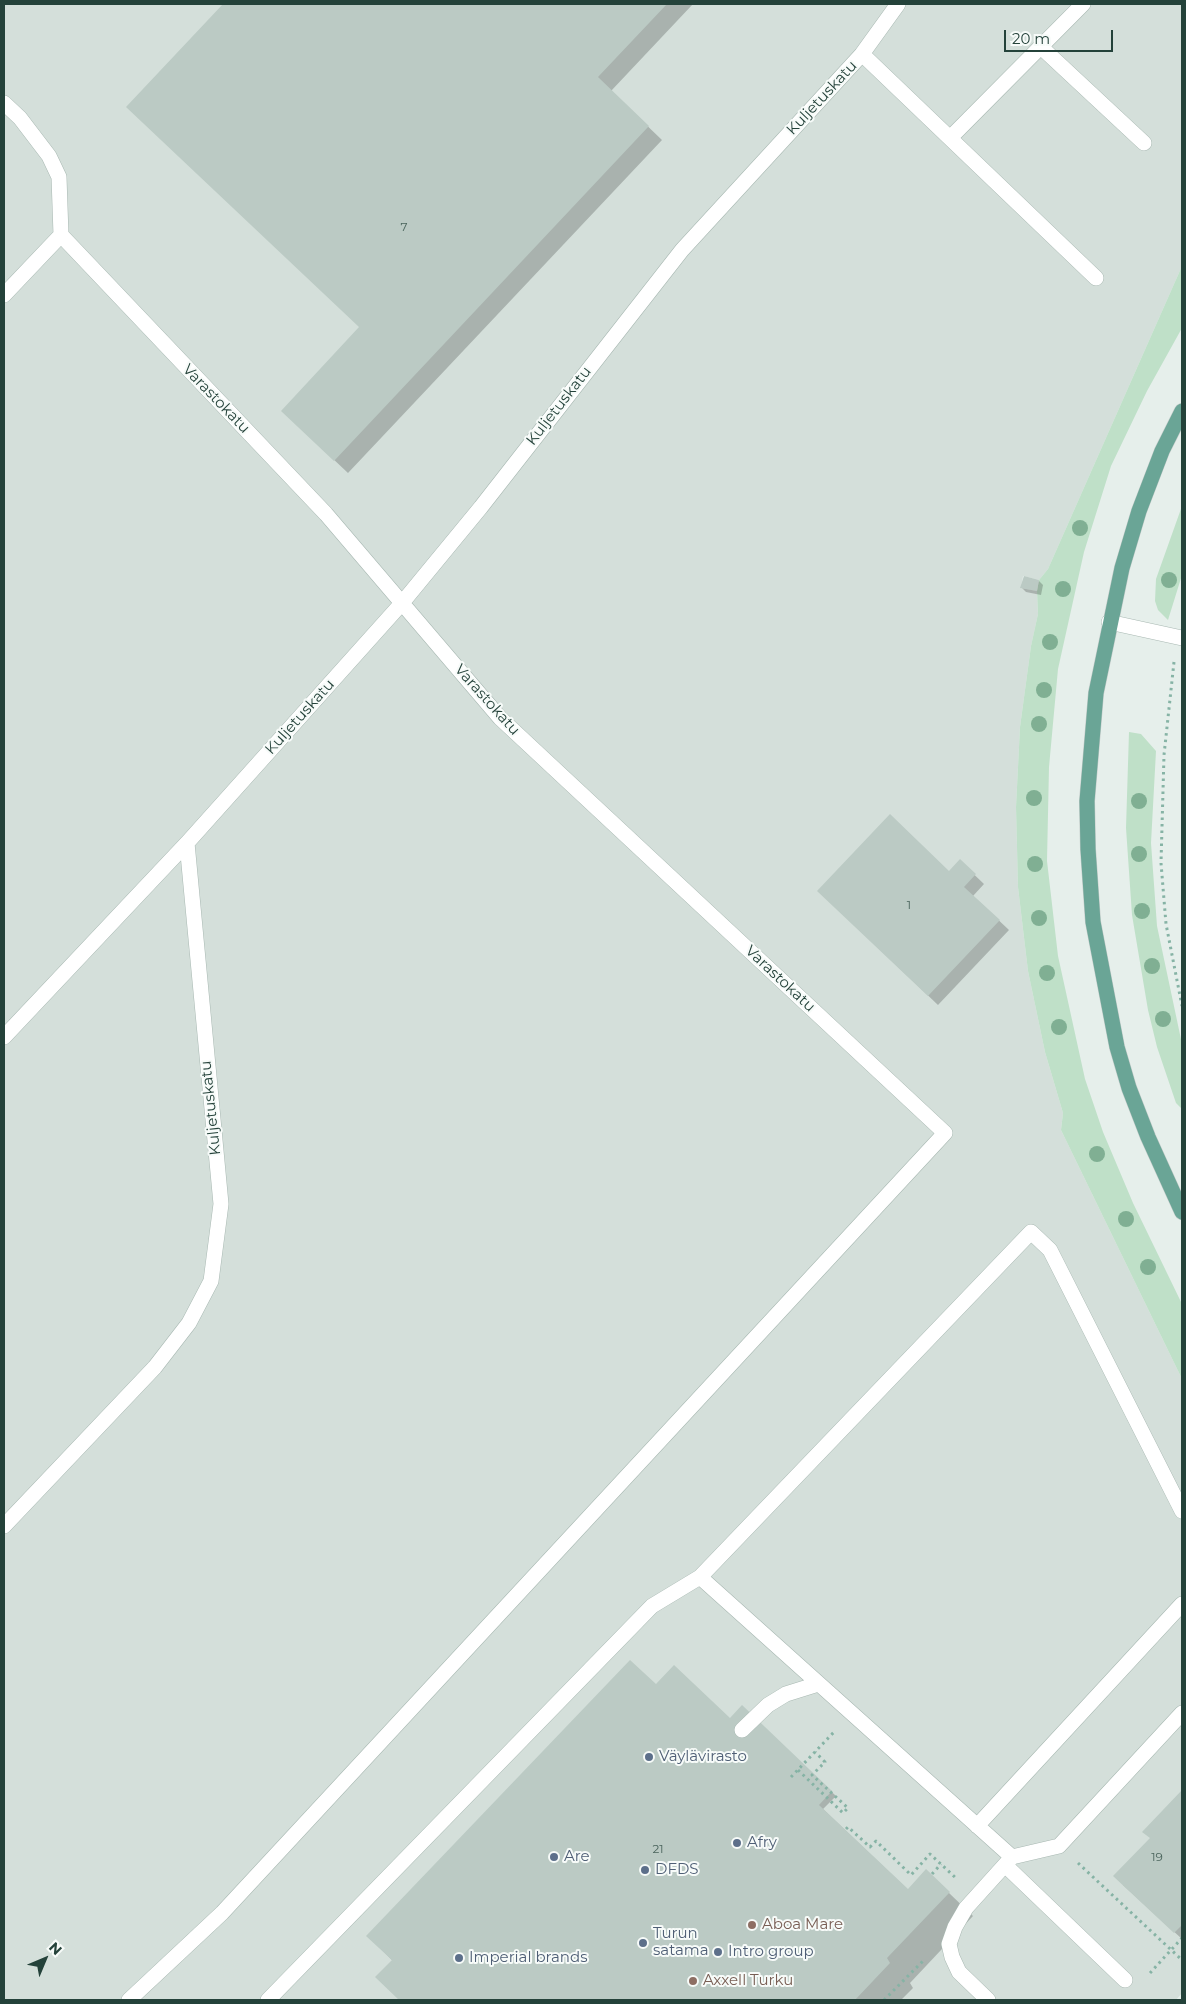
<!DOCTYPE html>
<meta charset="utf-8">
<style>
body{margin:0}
#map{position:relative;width:1186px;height:2004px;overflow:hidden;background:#e6efeb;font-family:Montserrat,sans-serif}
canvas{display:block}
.frame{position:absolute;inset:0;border:5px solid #24423a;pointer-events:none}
.north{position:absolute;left:20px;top:1934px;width:50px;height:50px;-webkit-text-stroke:4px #f7fbf9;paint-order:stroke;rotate:45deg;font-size:14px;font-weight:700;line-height:20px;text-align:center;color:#24423a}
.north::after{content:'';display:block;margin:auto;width:18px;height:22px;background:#24423a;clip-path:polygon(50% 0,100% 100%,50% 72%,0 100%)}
.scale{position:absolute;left:1004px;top:30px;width:109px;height:22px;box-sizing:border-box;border:2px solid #24423a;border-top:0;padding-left:6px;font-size:15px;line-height:18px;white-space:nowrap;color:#24423a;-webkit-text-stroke:4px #f7fbf9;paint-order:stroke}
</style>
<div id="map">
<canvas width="1186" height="2004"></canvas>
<div class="frame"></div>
<div class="north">N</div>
<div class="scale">20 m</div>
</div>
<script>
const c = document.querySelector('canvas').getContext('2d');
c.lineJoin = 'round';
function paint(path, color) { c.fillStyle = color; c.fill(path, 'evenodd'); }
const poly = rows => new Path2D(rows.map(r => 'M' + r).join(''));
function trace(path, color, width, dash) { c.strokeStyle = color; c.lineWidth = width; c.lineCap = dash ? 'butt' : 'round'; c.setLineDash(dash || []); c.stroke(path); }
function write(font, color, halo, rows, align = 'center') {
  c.font = font + ' Montserrat,sans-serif'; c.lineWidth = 4; c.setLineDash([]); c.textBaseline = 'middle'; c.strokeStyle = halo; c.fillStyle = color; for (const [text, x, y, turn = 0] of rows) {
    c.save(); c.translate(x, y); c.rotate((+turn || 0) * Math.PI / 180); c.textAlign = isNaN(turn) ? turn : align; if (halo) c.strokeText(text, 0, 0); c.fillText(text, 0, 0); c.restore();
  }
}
paint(poly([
 [4,4,1182,4,1182,266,1048,569,1039,580,1023,576,1021,588,1037,591,1038,614,1031,646,1020,727,1016,807,1018,887,1028,971,1045,1052,1063,1113,1061,1130,1182,1379,1182,1993,1176,2000,4,2000]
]), '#d4dfda');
paint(poly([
 [1182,266,1182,328,1147,391,1111,466,1084,552,1058,669,1049,767,1047,861,1058,956,1085,1079,1103,1132,1133,1203,1182,1304,1182,1379,1061,1130,1063,1113,1045,1052,1028,971,1018,887,1016,807,1020,727,1031,646,1038,614,1037,591,1039,580,1048,569],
 [1182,506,1182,575,1168,620,1158,610,1155,601,1156,579],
 [1129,732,1141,734,1156,751,1151,843,1157,926,1182,1044,1182,1109,1176,1103,1157,1047,1148,1010,1132,915,1126,828]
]), '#bfe0c8');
paint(poly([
 [225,4,693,4,611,91,662,140,348,473,296,424,361,327,128,107],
 [1039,581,1043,585,1041,595,1026,592,1022,588],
 [960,861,984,884,973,896,1009,930,938,1005,828,900,949,873],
 [656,1686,736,1726,742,1707,836,1796,823,1809,908,1890,949,1893,973,1916,910,1983,913,1988,901,2000,400,2000,377,1977,393,1961,368,1936],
 [1182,1792,1182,1939,1123,1885,1151,1838,1144,1832]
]), '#0003');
paint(poly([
 [223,4,667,4,598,77,649,126,334,461,281,411,359,327,126,107],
 [1024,576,1039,580,1037,591,1020,588],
 [890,814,949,871,960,859,976,874,964,887,1000,920,928,996,817,891],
 [630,1660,656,1684,674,1665,730,1718,742,1705,832,1791,819,1805,908,1889,926,1869,950,1892,887,1958,890,1963,855,2000,399,2000,375,1977,392,1960,366,1936],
 [1182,1790,1182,1925,1174,1933,1113,1876,1150,1838,1142,1832]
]), '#bbcac4');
const minor = poly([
 [1041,47,1144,143],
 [862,54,1096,278],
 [4,103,20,118,49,156,59,177,61,235],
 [950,138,1083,4],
 [61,235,326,514,500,718,945,1133,222,1913,129,2000],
 [4,295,61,235],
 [1109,622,1182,638],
 [4,1037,187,843],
 [4,1526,155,1367,189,1323,211,1281,221,1204,187,843,402,603,481,507,682,250,862,54,898,4],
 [700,1577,1031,1232,1050,1250,1182,1511],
 [742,1730,768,1705,786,1694,818,1684],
 [977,1826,1182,1604],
 [1012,1857,1059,1846,1182,1713],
 [1005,1865,1125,1980],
 [268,2000,652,1606,700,1577,1012,1857,966,1908,955,1927,949,1944,952,1957,959,1972,988,2000]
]);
const major = poly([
 [1182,411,1162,451,1139,511,1122,568,1096,693,1087,801,1088,849,1093,922,1117,1047,1129,1088,1148,1137,1182,1212]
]);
trace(minor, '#a8b8b2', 16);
trace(major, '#c2cac8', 16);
trace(poly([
 [1174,662,1164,755,1161,863,1166,924,1182,1006],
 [798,1770,843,1813,848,1808,812,1775,825,1762,815,1752],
 [791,1777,834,1732],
 [846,1829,848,1827,870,1847,876,1841,911,1875,930,1854,957,1879],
 [1078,1863,1182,1960],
 [932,1874,941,1864],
 [1150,1973,1182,1938],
 [884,2000,925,1959]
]), '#86b3a5', 3, [2.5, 4]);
trace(minor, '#fff', 15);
trace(major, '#6aa596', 15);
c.fillStyle = '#80af93';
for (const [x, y] of [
 [1080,528],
 [1169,580],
 [1063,589],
 [1050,642],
 [1044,690],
 [1039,724],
 [1034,798],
 [1139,801],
 [1139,854],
 [1035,864],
 [1142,911],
 [1039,918],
 [1152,966],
 [1047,973],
 [1163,1019],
 [1059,1027],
 [1097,1154],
 [1126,1219],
 [1148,1267]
]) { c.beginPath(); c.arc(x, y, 8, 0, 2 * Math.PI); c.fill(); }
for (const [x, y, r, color] of [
 [649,1757,5,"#5c6f8a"],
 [737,1843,5,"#5c6f8a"],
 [554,1857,5,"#5c6f8a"],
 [645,1870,5,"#5c6f8a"],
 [752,1925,5,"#8d6e63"],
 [643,1943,5,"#5c6f8a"],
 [718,1952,5,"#5c6f8a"],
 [459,1958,5,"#5c6f8a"],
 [693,1981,5,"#8d6e63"]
]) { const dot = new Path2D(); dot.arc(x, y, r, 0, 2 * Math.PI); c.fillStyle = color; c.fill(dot); trace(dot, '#f7fbf9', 2); }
write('12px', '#4a645c', null, [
 ["7",404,227],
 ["1",909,905],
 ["21",658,1849],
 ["19",1157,1857]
]);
write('15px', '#24423a', '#f7fbf9', [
 ["Kuljetuskatu",822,98,-47],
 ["Varastokatu",216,399,46],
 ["Kuljetuskatu",559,406,-52],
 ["Varastokatu",487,700,48],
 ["Kuljetuskatu",300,717,-48],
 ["Varastokatu",780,979,43],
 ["Kuljetuskatu",211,1108,-96]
]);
write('15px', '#4e5e75', '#f7fbf9', [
 ["Väylävirasto",659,1757],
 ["Afry",747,1843],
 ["Are",564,1857],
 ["DFDS",655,1870],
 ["Turun",653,1934],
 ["satama",653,1951],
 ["Intro group",728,1952],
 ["Imperial brands",469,1958]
], 'left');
write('15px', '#785e54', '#f7fbf9', [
 ["Aboa Mare",762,1925],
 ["Axxell Turku",703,1981]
], 'left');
</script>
